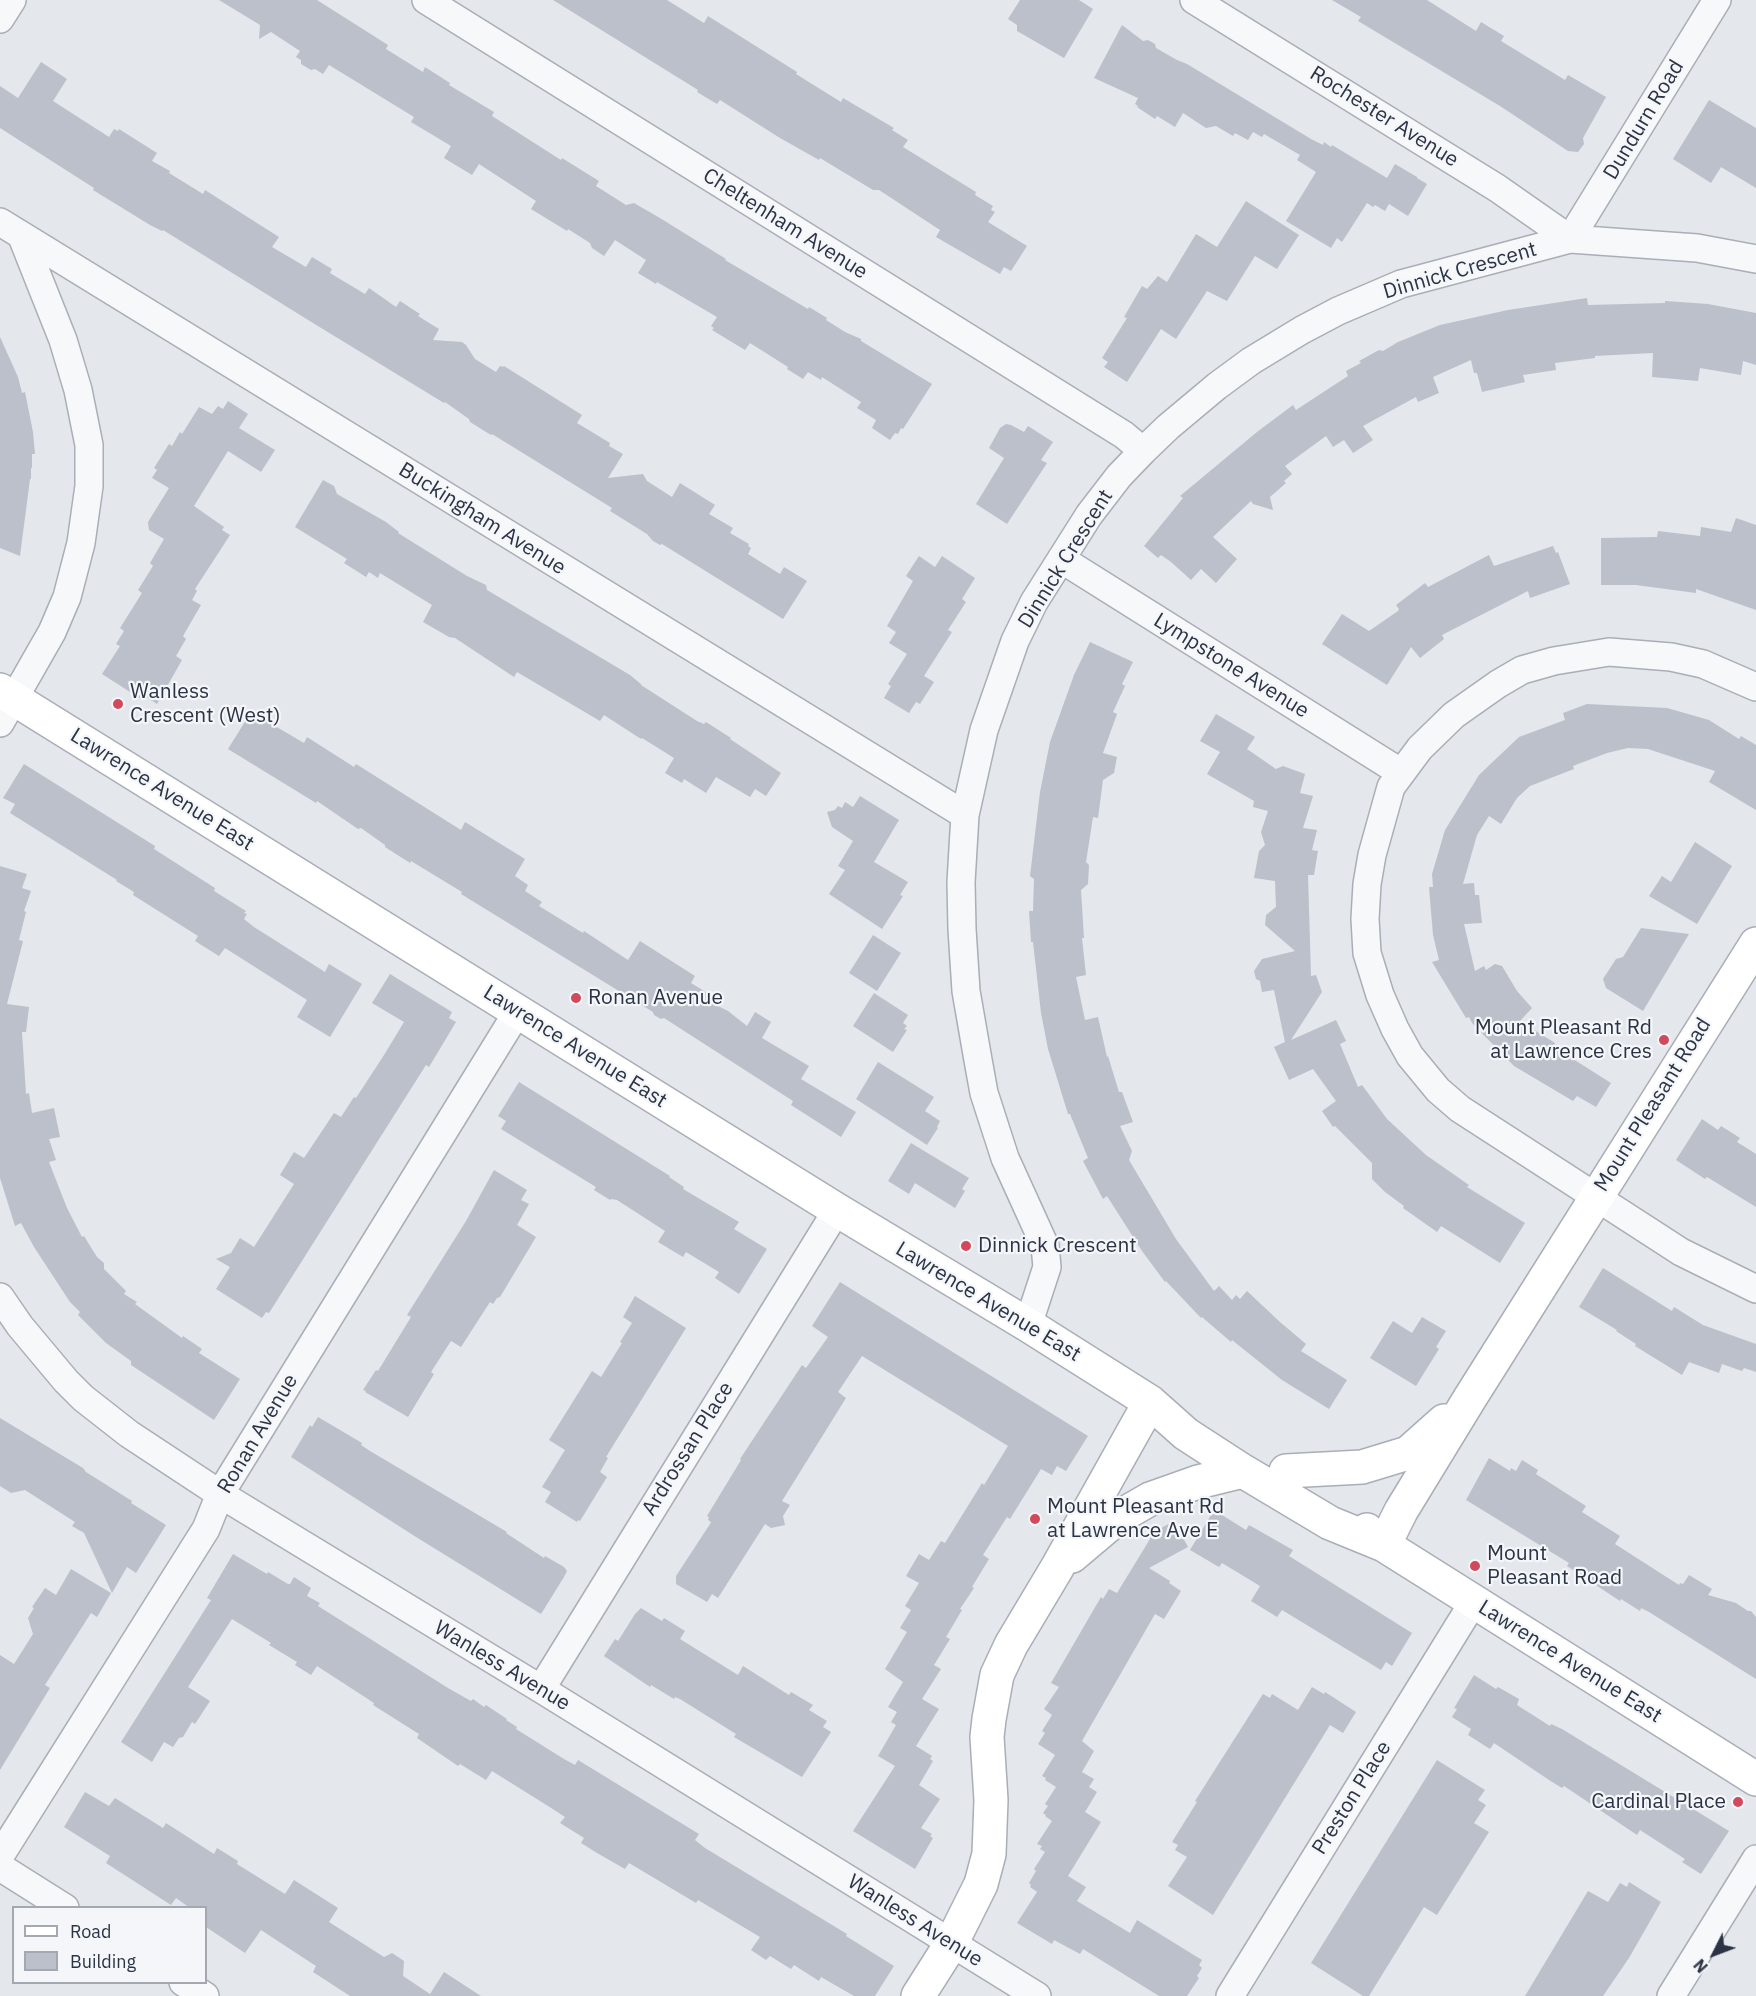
<!DOCTYPE html>
<style>
body{margin:0}
#map{position:relative;width:1756px;height:1996px;overflow:hidden;background:#e4e7ec;font-family:"IBM Plex Sans",sans-serif}
canvas{display:block}
.legend{position:absolute;left:12px;top:1906px;width:195px;height:78px;box-sizing:border-box;background:#f4f6f9;border:2px solid #a4a8b1;margin:0;padding:8px 10px;list-style:none;font-size:18px;color:#2b3445}
.legend li{display:flex;align-items:center;gap:12px;height:30px}
.legend b{width:30px;border:2px solid #a4a8b1}
.north{position:absolute;left:1684px;top:1924px;width:60px;height:60px;-webkit-text-stroke:4px #f4f6f9;paint-order:stroke;rotate:228deg;font-size:16px;font-weight:700;line-height:24px;text-align:center;color:#2b3445}
.north::after{content:'';display:block;margin:auto;width:21px;height:27px;background:#2b3445;clip-path:polygon(50% 0,100% 100%,50% 72%,0 100%)}
</style>
<div id="map">
<canvas width="1756" height="1996"></canvas>
<ul class="legend">
<li><b style="height:8px;background:#fff"></b>Road</li>
<li><b style="height:16px;background:#bbc0ca"></b>Building</li>
</ul>
<div class="north">N</div>
</div>
<script>
const c = document.querySelector('canvas').getContext('2d');
c.lineJoin = 'round';
function paint(path, color) { c.fillStyle = color; c.fill(path, 'evenodd'); }
const poly = rows => new Path2D(rows.map(r => 'M' + r).join(''));
function trace(path, color, width, dash) { c.strokeStyle = color; c.lineWidth = width; c.lineCap = dash ? 'butt' : 'round'; c.setLineDash(dash || []); c.stroke(path); }
function write(font, color, halo, rows, align = 'center') {
  c.font = font + ' "IBM Plex Sans",sans-serif'; c.lineWidth = 4.5; c.setLineDash([]); c.textBaseline = 'middle'; c.strokeStyle = halo; c.fillStyle = color; for (const [text, x, y, turn = 0] of rows) {
    c.save(); c.translate(x, y); c.rotate((+turn || 0) * Math.PI / 180); c.textAlign = isNaN(turn) ? turn : align; if (halo) c.strokeText(text, 0, 0); c.fillText(text, 0, 0); c.restore();
  }
}
paint(poly([
 [219,0,317,0,388,45,386,49,423,72,425,67,450,83,449,85,494,112,492,116,561,160,562,158,599,181,596,186,626,205,634,203,660,218,726,259,725,260,808,309,809,307,827,318,826,320,845,332,861,339,861,341,932,384,903,429,901,428,898,434,895,433,890,440,872,428,876,420,857,408,861,402,822,377,821,380,808,372,803,379,787,369,788,367,750,343,745,350,712,330,714,328,711,326,717,317,657,282,656,284,638,273,646,260,615,240,604,256,592,248,590,243,568,229,567,231,531,209,536,201,479,164,472,175,444,158,451,146,411,122,414,117,329,65,323,74,315,69,311,70,301,64,301,60,296,57,300,51,271,32,259,39,260,25],
 [553,0,667,0,704,23,708,16,797,72,796,74,841,102,843,98,894,128,892,130,908,140,903,147,976,192,975,195,993,206,991,210,995,212,988,222,1027,246,1011,271,1004,267,1000,274,936,237,940,230,879,190,873,190,820,158,819,160,780,138,720,100,717,104,697,92,698,90],
 [1020,0,1079,0,1093,9,1064,58,1017,31,1017,25,1008,19],
 [1332,0,1427,0,1476,31,1481,22,1504,36,1501,41,1565,80,1568,75,1606,97,1583,138,1584,144,1578,152,1568,151,1500,106,1358,21,1361,17],
 [1122,25,1143,41,1148,40,1155,44,1156,48,1177,60,1187,64,1311,139,1323,145,1324,142,1331,147,1332,145,1387,178,1395,164,1417,177,1417,178,1427,184,1408,216,1389,204,1385,211,1375,205,1373,207,1367,203,1342,242,1337,238,1331,248,1286,221,1316,172,1297,160,1300,155,1264,134,1262,137,1253,132,1248,140,1235,133,1233,136,1216,126,1206,128,1183,113,1175,127,1157,116,1155,119,1137,107,1138,106,1135,104,1138,98,1094,78],
 [41,62,67,79,53,101,109,137,114,129,118,131,119,129,157,153,152,161,170,171,169,173,203,194,205,190,279,237,272,247,306,267,312,257,332,269,330,273,365,294,369,288,396,307,400,301,420,314,418,316,439,329,433,340,462,342,466,345,475,359,496,372,500,366,503,367,504,366,582,415,577,423,610,443,609,446,623,454,608,478,643,474,647,481,672,497,680,483,715,505,709,514,733,528,730,533,749,544,748,546,751,548,748,554,780,574,784,567,807,581,783,619,662,544,660,545,653,541,647,534,610,511,612,508,492,434,491,435,470,422,469,419,445,402,444,403,313,323,163,230,162,231,150,225,93,190,94,188,0,128,0,86,18,98],
 [1709,100,1756,128,1756,188,1721,167,1711,183,1673,159],
 [1246,201,1299,235,1277,269,1255,256,1227,301,1207,291,1176,339,1161,329,1127,382,1104,367,1108,362,1102,358,1127,318,1124,317,1142,286,1147,289,1158,276,1167,282,1196,234,1217,247],
 [1587,298,1588,305,1665,303,1665,301,1708,304,1756,313,1756,365,1743,361,1741,375,1700,368,1698,381,1652,377,1653,353,1595,356,1595,358,1555,363,1556,370,1523,375,1525,382,1482,392,1477,373,1474,373,1471,360,1433,377,1439,393,1418,402,1416,397,1363,426,1373,440,1353,453,1344,440,1333,447,1326,436,1285,466,1292,474,1284,481,1286,483,1270,497,1273,510,1253,504,1251,501,1213,537,1237,559,1216,583,1201,569,1191,580,1171,562,1161,555,1158,558,1144,546,1183,498,1180,496,1257,432,1293,405,1296,410,1348,376,1346,371,1361,363,1359,361,1379,350,1383,351,1398,342,1440,325,1508,310],
 [0,337,18,377,22,393,25,392,33,432,35,454,32,454,32,468,31,468,31,479,30,479,20,556,0,548],
 [228,401,248,414,239,428,275,450,261,472,228,451,194,506,224,527,222,530,230,535,195,589,197,591,192,600,201,605,183,636,186,639,176,656,182,660,157,704,143,695,141,699,102,674,120,646,116,644,124,631,120,628,142,593,138,590,153,566,150,563,164,539,149,530,148,522,169,488,152,478,157,470,154,468,169,444,172,446,180,432,182,434,199,407,212,414,218,406,223,409],
 [1006,424,1011,425,1024,432,1028,426,1053,442,1041,460,1047,463,1007,524,976,504,1004,458,989,448,1000,428],
 [323,480,334,486,337,494,386,522,399,532,398,533,467,576,486,585,487,590,630,675,641,684,641,685,697,721,704,724,706,722,731,738,730,739,781,773,766,796,755,789,750,797,716,777,706,793,684,779,682,783,665,773,674,758,642,738,641,739,604,715,600,721,517,672,514,677,455,638,449,637,423,622,432,605,380,573,378,578,369,572,366,577,344,563,347,559,295,527],
 [1736,518,1756,525,1756,610,1696,589,1696,593,1636,585,1601,585,1601,538,1657,537,1658,531,1700,536,1701,527,1731,532],
 [1553,546,1556,553,1558,552,1570,584,1530,598,1528,591,1442,635,1444,639,1420,658,1411,647,1387,685,1322,644,1342,614,1369,631,1398,611,1399,609,1396,605,1425,583,1428,587,1489,555,1494,566],
 [919,556,935,567,942,556,975,578,962,599,966,602,948,630,952,632,924,676,934,682,920,704,916,702,909,713,884,698,891,686,888,684,907,654,889,643,896,632,887,626,913,581,906,576],
 [1090,642,1133,662,1122,684,1125,686,1113,712,1117,714,1103,753,1117,757,1114,773,1103,780,1098,818,1093,817,1086,862,1089,865,1088,884,1081,890,1084,938,1082,938,1086,975,1076,977,1085,1020,1098,1017,1107,1057,1108,1056,1119,1092,1122,1092,1133,1122,1120,1126,1132,1151,1129,1160,1176,1239,1214,1291,1219,1286,1232,1300,1236,1295,1240,1299,1247,1291,1280,1322,1306,1344,1301,1351,1347,1380,1329,1409,1282,1380,1232,1340,1231,1342,1202,1317,1201,1318,1166,1281,1165,1282,1142,1251,1107,1196,1103,1199,1083,1161,1088,1158,1070,1114,1068,1114,1048,1049,1041,1013,1033,942,1031,942,1029,911,1033,911,1034,879,1030,876,1040,792,1050,742,1074,675],
 [1587,704,1667,708,1709,720,1739,739,1741,736,1756,745,1756,810,1709,782,1715,771,1648,749,1628,748,1607,753,1578,764,1573,766,1574,769,1530,786,1517,798,1501,824,1489,816,1477,835,1463,884,1474,883,1475,895,1479,895,1482,923,1464,924,1475,971,1484,966,1486,970,1495,964,1502,966,1517,991,1532,1008,1520,1021,1555,1043,1554,1047,1611,1083,1596,1107,1577,1096,1573,1101,1514,1066,1472,1023,1469,1017,1466,1018,1432,962,1439,960,1433,935,1429,887,1433,887,1432,874,1445,830,1479,775,1519,737,1565,720,1563,713],
 [251,712,304,743,307,737,354,767,356,764,461,830,465,822,525,859,515,876,528,885,525,891,542,902,539,906,583,933,584,931,628,960,640,941,695,976,691,983,714,997,710,1002,728,1011,747,1026,755,1012,771,1022,762,1038,809,1066,801,1079,856,1112,841,1137,791,1105,793,1101,664,1018,661,1019,654,1015,653,1012,461,894,462,892,411,861,410,863,385,847,385,845,361,828,358,829,317,801,316,803,228,749],
 [1216,714,1255,737,1247,749,1276,769,1283,766,1305,774,1300,793,1313,796,1303,828,1317,830,1312,850,1318,851,1314,875,1308,875,1311,976,1316,975,1322,992,1291,1040,1336,1020,1346,1041,1340,1044,1358,1087,1362,1085,1387,1119,1426,1155,1469,1185,1467,1187,1525,1223,1500,1263,1441,1226,1437,1232,1403,1208,1404,1206,1385,1192,1372,1179,1372,1163,1335,1126,1333,1127,1322,1111,1336,1101,1313,1069,1289,1080,1274,1047,1285,1042,1274,990,1262,992,1260,981,1256,979,1254,971,1262,959,1295,951,1265,925,1266,915,1276,907,1275,881,1254,878,1259,851,1265,845,1261,832,1268,811,1253,807,1254,801,1207,774,1220,752,1200,741],
 [24,764,155,846,154,849,215,888,214,891,246,911,244,913,247,914,244,919,254,927,325,972,329,964,362,984,330,1037,297,1017,307,1000,225,948,219,956,195,941,198,936,133,895,134,892,116,881,117,880,10,813,15,804,3,798],
 [860,796,899,820,874,862,908,882,900,895,903,896,882,929,829,894,845,870,838,866,853,841,832,827,827,812,835,810,838,806,842,808,845,802,853,807],
 [1695,842,1732,866,1697,924,1649,896,1662,876,1671,882],
 [0,866,27,874,22,888,31,891,24,911,26,912,19,940,23,941,7,1004,29,1007,26,1032,22,1032,26,1094,29,1093,32,1113,54,1108,60,1137,49,1139,56,1160,49,1162,67,1208,82,1237,84,1236,97,1257,104,1263,104,1269,126,1291,124,1294,137,1302,135,1304,182,1338,183,1336,202,1349,199,1353,240,1379,214,1420,131,1365,131,1361,106,1343,78,1315,80,1312,70,1302,34,1247,21,1223,15,1226,0,1178],
 [1641,928,1689,934,1643,1011,1606,988,1603,979,1616,959,1623,957],
 [873,935,901,953,877,991,849,973],
 [390,974,452,1012,449,1018,456,1022,429,1067,426,1065,269,1313,266,1312,262,1318,216,1289,230,1267,216,1259,231,1253,240,1238,254,1247,294,1184,280,1175,294,1152,304,1158,334,1113,341,1117,354,1097,356,1098,384,1055,404,1022,372,1003],
 [874,993,908,1015,903,1023,907,1026,904,1029,907,1030,893,1052,853,1026],
 [878,1062,934,1097,925,1111,940,1121,937,1127,938,1128,927,1145,856,1099],
 [519,1082,670,1176,669,1177,684,1187,683,1189,739,1222,734,1229,767,1249,739,1294,715,1278,719,1272,686,1252,683,1257,658,1242,665,1231,617,1200,611,1199,610,1200,594,1190,596,1187,501,1129,506,1121,498,1116],
 [1702,1119,1718,1130,1721,1126,1740,1138,1737,1142,1756,1154,1756,1207,1707,1177,1705,1179,1676,1160],
 [911,1143,969,1178,962,1189,965,1191,955,1208,915,1183,909,1194,888,1181],
 [494,1170,527,1190,521,1200,529,1204,517,1225,536,1237,500,1297,497,1298,493,1304,490,1302,461,1347,451,1341,431,1372,434,1374,408,1417,365,1392,366,1391,363,1390,376,1370,378,1371,411,1317,407,1315,466,1221],
 [1603,1268,1672,1311,1674,1307,1703,1325,1756,1344,1756,1372,1744,1368,1742,1371,1722,1364,1719,1373,1689,1362,1682,1375,1635,1346,1636,1344,1616,1331,1617,1330,1579,1307],
 [840,1282,1088,1436,1066,1471,1057,1466,1052,1475,1041,1469,1010,1519,1007,1517,983,1555,989,1559,972,1587,974,1588,960,1609,962,1610,946,1637,950,1639,934,1665,941,1669,922,1699,939,1709,916,1746,932,1756,930,1759,933,1761,919,1785,940,1799,921,1828,932,1834,930,1836,933,1838,915,1869,853,1831,895,1766,878,1756,896,1725,891,1722,897,1712,888,1707,903,1682,885,1669,907,1632,900,1628,911,1610,905,1606,919,1583,906,1576,919,1554,929,1560,941,1541,945,1543,982,1483,984,1485,1008,1446,862,1356,838,1392,846,1398,782,1501,790,1505,783,1516,785,1525,771,1528,765,1524,718,1598,712,1594,707,1602,676,1584,676,1576,710,1524,711,1522,708,1520,709,1517,707,1516,741,1460,740,1459,802,1365,806,1368,828,1337,812,1326],
 [635,1296,686,1328,606,1457,608,1458,600,1472,607,1477,580,1521,578,1520,577,1522,545,1502,551,1492,542,1487,565,1450,549,1440,592,1371,601,1377,622,1343,620,1342,632,1323,623,1317],
 [1422,1317,1446,1331,1436,1347,1439,1349,1416,1386,1370,1358,1393,1321,1412,1333],
 [318,1417,362,1443,361,1445,370,1451,507,1532,506,1533,544,1558,545,1556,564,1567,567,1571,564,1577,541,1614,416,1537,291,1457,310,1425,312,1427],
 [0,1418,83,1468,86,1472,132,1501,131,1503,166,1525,136,1573,127,1567,112,1593,84,1533,72,1526,75,1522,25,1490,11,1493,0,1486],
 [1489,1458,1510,1471,1511,1468,1516,1471,1522,1460,1538,1470,1536,1474,1586,1506,1582,1512,1620,1536,1615,1544,1679,1585,1680,1583,1683,1584,1689,1575,1712,1589,1708,1595,1736,1603,1748,1611,1751,1611,1756,1617,1756,1679,1649,1612,1641,1608,1640,1611,1621,1599,1620,1601,1567,1566,1569,1563,1466,1500],
 [1214,1510,1246,1530,1249,1525,1293,1550,1289,1556,1412,1633,1392,1666,1386,1662,1381,1670,1282,1610,1277,1617,1251,1601,1260,1586,1222,1563,1219,1567,1190,1550],
 [1174,1521,1188,1547,1149,1568,1170,1581,1169,1583,1181,1591,1164,1619,1155,1614,1082,1741,1094,1751,1082,1772,1094,1779,1089,1787,1097,1792,1085,1812,1101,1822,1068,1876,1086,1887,1077,1901,1130,1933,1137,1920,1202,1960,1199,1965,1202,1968,1197,1976,1199,1978,1187,1996,1159,1996,1083,1949,1080,1954,1054,1940,1052,1944,1017,1923,1037,1892,1030,1887,1031,1885,1029,1883,1036,1871,1034,1869,1045,1852,1040,1849,1042,1846,1037,1844,1052,1821,1045,1816,1046,1815,1043,1813,1048,1806,1045,1804,1056,1787,1045,1780,1046,1778,1042,1776,1055,1755,1038,1744,1045,1733,1042,1731,1052,1715,1044,1709,1059,1687,1051,1683,1101,1597,1103,1599,1109,1589,1117,1593,1150,1539,1148,1535],
 [233,1554,267,1574,268,1572,288,1584,290,1584,294,1577,311,1588,307,1596,320,1603,318,1606,448,1688,471,1701,473,1699,484,1707,486,1705,507,1719,506,1720,517,1727,516,1729,564,1759,575,1765,578,1760,699,1834,695,1840,705,1848,847,1934,846,1936,894,1966,875,1996,854,1996,821,1977,819,1981,794,1965,791,1969,770,1956,766,1960,751,1950,760,1937,698,1900,696,1903,629,1863,625,1869,597,1853,581,1843,584,1838,560,1823,565,1817,548,1806,492,1771,486,1780,460,1764,458,1766,417,1738,419,1734,373,1705,374,1703,317,1666,311,1675,295,1665,297,1662,269,1645,271,1643,232,1619,188,1687,210,1701,195,1724,192,1722,183,1737,179,1738,173,1747,164,1742,152,1762,121,1742,211,1600,207,1598],
 [71,1569,111,1593,97,1617,91,1613,45,1685,50,1688,0,1770,0,1655,14,1664,33,1634,28,1618,34,1608,32,1607,45,1588,56,1595],
 [641,1608,662,1621,664,1618,685,1631,680,1639,738,1675,743,1666,789,1695,791,1692,813,1705,809,1710,827,1721,823,1727,831,1732,802,1777,734,1737,736,1734,680,1699,675,1697,674,1699,651,1685,650,1687,604,1656,615,1639,618,1641,635,1614],
 [1474,1675,1496,1689,1498,1687,1519,1699,1517,1705,1550,1726,1551,1724,1562,1729,1729,1831,1701,1874,1682,1862,1685,1859,1640,1830,1637,1835,1564,1786,1562,1788,1549,1780,1494,1743,1490,1749,1468,1735,1471,1729,1452,1717,1457,1709,1454,1708],
 [1312,1687,1324,1694,1325,1692,1356,1712,1343,1733,1330,1725,1213,1915,1168,1886,1187,1857,1175,1850,1178,1845,1172,1842,1197,1802,1195,1801,1263,1694,1270,1698,1272,1694,1298,1710],
 [1437,1760,1485,1790,1478,1800,1486,1805,1474,1823,1489,1832,1437,1915,1424,1907,1369,1996,1363,1996,1311,1963],
 [85,1792,109,1806,115,1798,163,1828,166,1823,214,1854,217,1848,238,1861,237,1864,285,1894,294,1880,338,1908,329,1922,384,1957,392,1953,404,1961,403,1976,430,1994,444,1972,481,1996,350,1996,313,1972,316,1966,261,1930,245,1953,206,1927,206,1908,190,1908,176,1898,171,1905,106,1863,110,1856,64,1827],
 [1629,1882,1661,1902,1629,1958,1603,1996,1525,1996,1588,1891,1608,1902,1620,1883,1627,1887]
]), '#bbc0ca');
const street = poly([
 [426,0,1124,435,1143,451],
 [1194,0,1497,188,1570,239],
 [0,19,12,0],
 [0,222,965,815],
 [1570,239,1717,0],
 [1061,559,1400,772],
 [1756,687,1703,664,1671,657,1609,652,1554,661,1522,670,1498,684,1454,715,1420,748,1391,787,1372,855,1367,884,1365,919,1367,953,1380,995,1395,1029,1410,1056,1438,1090,1460,1109,1681,1252,1756,1289],
 [0,723,52,632,67,597,81,543,89,486,89,445,78,390,63,340,22,237],
 [0,1297,20,1326,66,1381,83,1398,129,1434,220,1494,541,1689,1037,1996],
 [1028,1325,1047,1267,1045,1246,1005,1158,984,1093,978,1060,966,991,962,929,961,882,965,815,984,730,1015,641,1034,602,1089,515,1119,476,1143,451,1168,427,1217,386,1251,361,1302,330,1338,311,1401,284,1570,239,1697,248,1756,259],
 [541,1689,837,1210],
 [0,1856,206,1529,220,1494,518,1011],
 [0,1867,65,1908],
 [183,1982,205,1996],
 [1230,1996,1474,1601],
 [1671,1996,1756,1859]
]);
const secondary = poly([
 [0,690,837,1210,1028,1325,1150,1402,1186,1434,1243,1471,1330,1523,1384,1545],
 [1286,1471,1362,1467,1408,1453,1444,1421],
 [1367,1530,1384,1545,1756,1779],
 [1384,1545,1401,1511,1470,1398,1756,944],
 [1072,1556,1117,1518,1150,1499,1198,1482,1243,1471],
 [918,1996,951,1944,981,1884,989,1854,991,1800,987,1737,989,1719,997,1675,1011,1645,1057,1568,1150,1402]
]);
trace(street, '#a9aeb7', 30);
trace(secondary, '#a9aeb7', 36);
trace(street, '#f7f8fa', 27);
trace(secondary, '#fff', 33);
for (const [x, y, r, color] of [
 [118,704,6,"#d1495b"],
 [576,998,6,"#d1495b"],
 [1664,1040,6,"#d1495b"],
 [966,1246,6,"#d1495b"],
 [1035,1519,6,"#d1495b"],
 [1475,1566,6,"#d1495b"],
 [1738,1802,6,"#d1495b"]
]) { const dot = new Path2D(); dot.arc(x, y, r, 0, 2 * Math.PI); c.fillStyle = color; c.fill(dot); trace(dot, '#f4f6f9', 2); }
write('21px', '#2b3445', '#f4f6f9', [
 ["Rochester Avenue",1384,117,32],
 ["Dundurn Road",1644,120,-59],
 ["Cheltenham Avenue",785,224,32],
 ["Dinnick Crescent",1460,271,-16],
 ["Buckingham Avenue",482,519,32],
 ["Dinnick Crescent",1066,559,-58],
 ["Lympstone Avenue",1231,666,32],
 ["Lawrence Avenue East",162,790,32],
 ["Lawrence Avenue East",575,1047,32],
 ["Mount Pleasant Road",1653,1105,-58],
 ["Lawrence Avenue East",988,1302,31],
 ["Ronan Avenue",258,1434,-59],
 ["Ardrossan Place",688,1449,-58],
 ["Lawrence Avenue East",1570,1662,32],
 ["Wanless Avenue",502,1666,31],
 ["Preston Place",1352,1798,-58],
 ["Wanless Avenue",915,1921,32]
]);
write('21px', '#2b3445', '#f4f6f9', [
 ["Wanless",130,692],
 ["Crescent (West)",130,716],
 ["Ronan Avenue",588,998],
 ["Mount Pleasant Rd",1652,1028,"right"],
 ["at Lawrence Cres",1652,1052,"right"],
 ["Dinnick Crescent",978,1246],
 ["Mount Pleasant Rd",1047,1507],
 ["at Lawrence Ave E",1047,1531],
 ["Mount",1487,1554],
 ["Pleasant Road",1487,1578],
 ["Cardinal Place",1726,1802,"right"]
], 'left');
</script>
